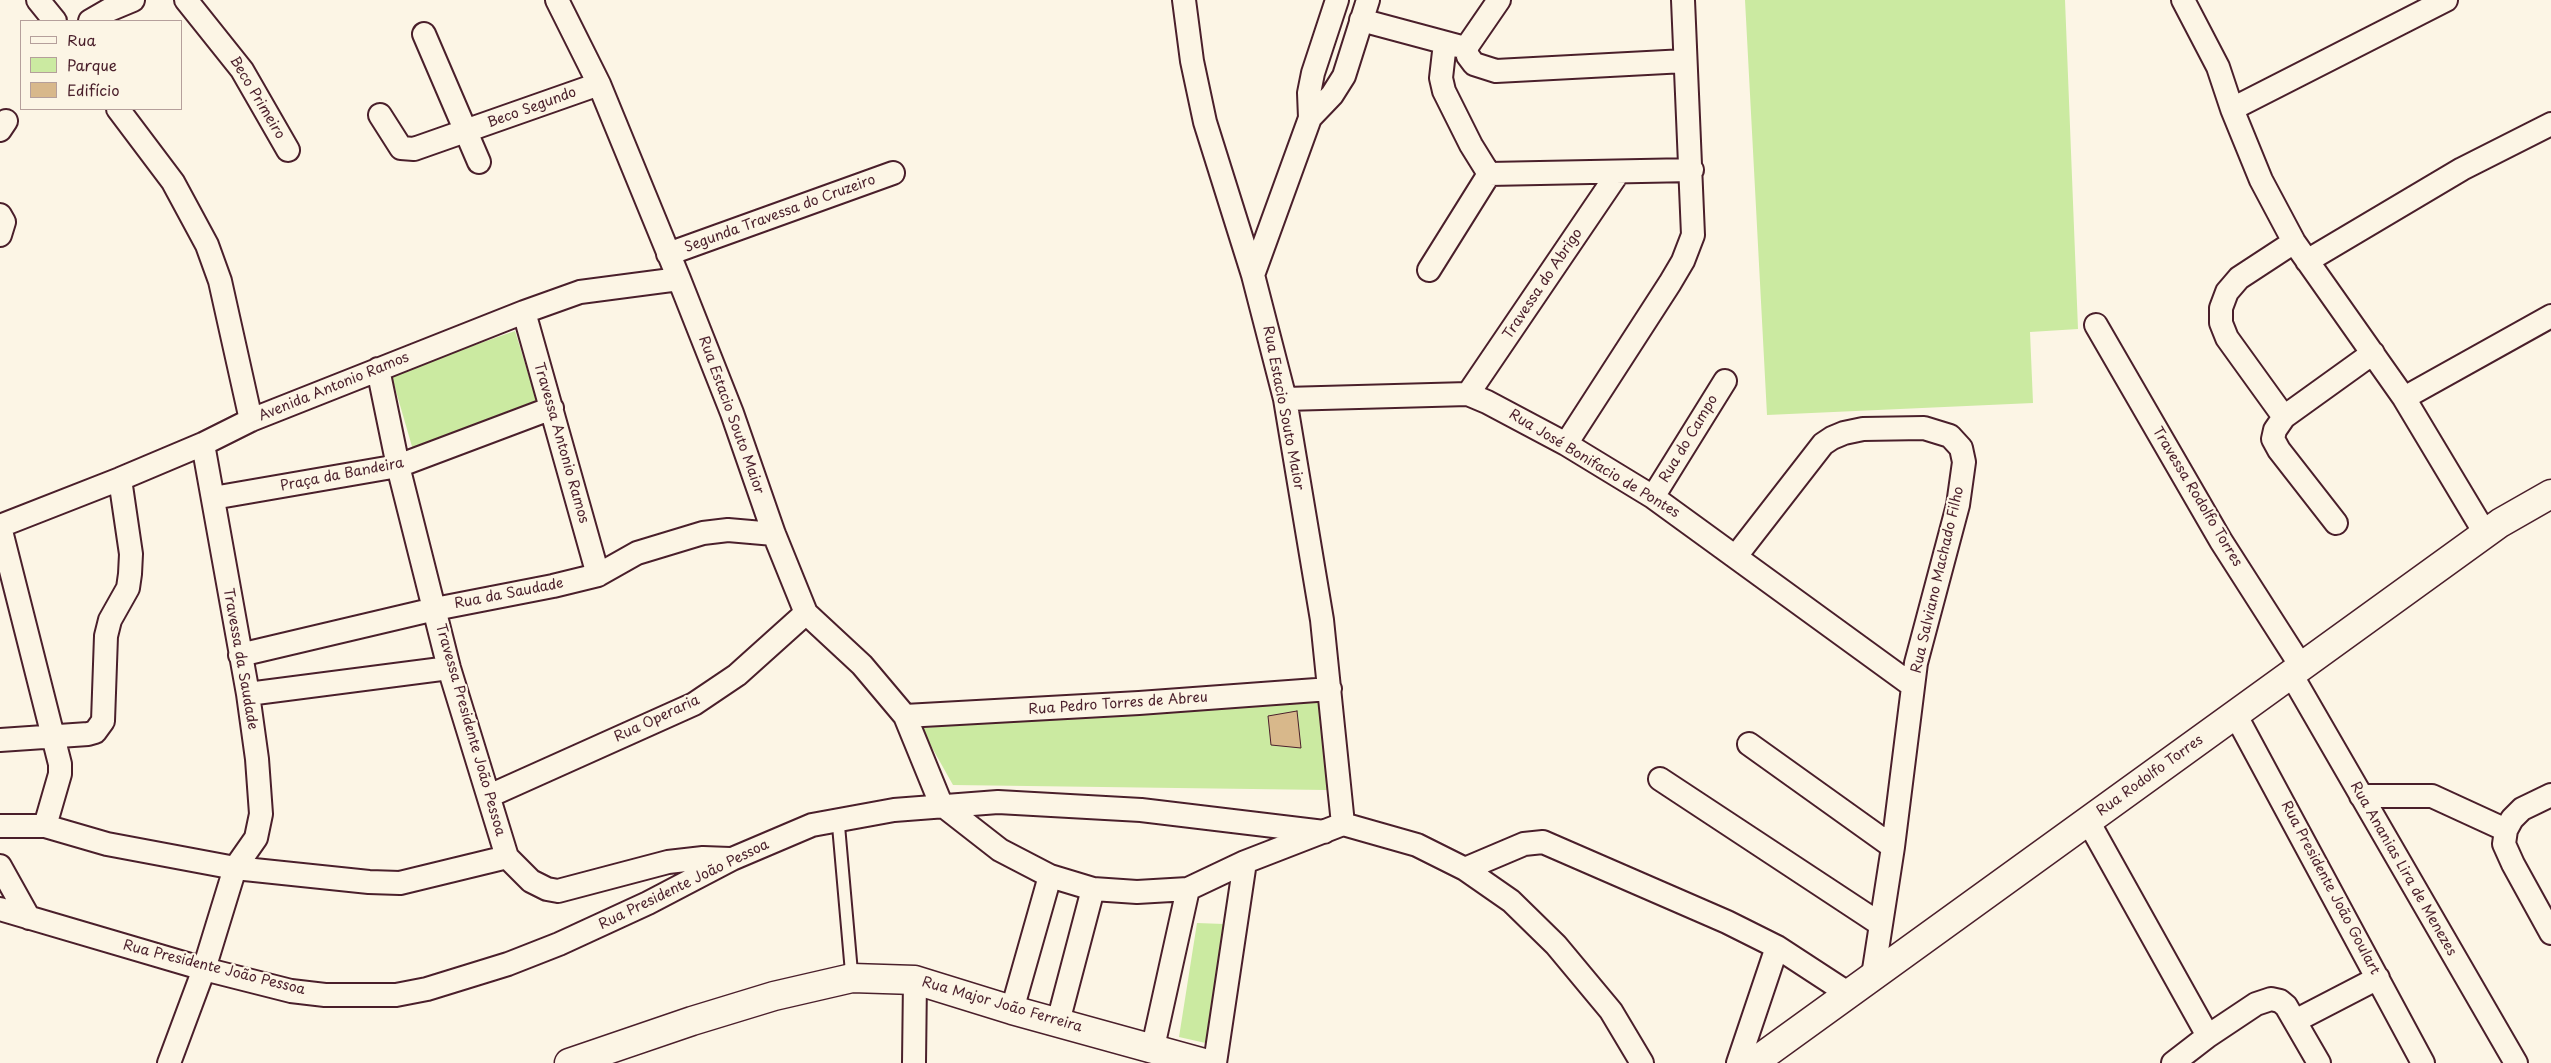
<!DOCTYPE html>
<meta charset="utf-8">
<style>
body{margin:0}
#map{position:relative;width:2551px;height:1063px;overflow:hidden;background:#fcf5e5;font-family:"Playpen Sans",sans-serif}
canvas{display:block}
.legend{position:absolute;left:20px;top:20px;width:162px;height:90px;box-sizing:border-box;background:#fcf5e5;border:1px solid #b59f9b;margin:0;padding:6px 9px;list-style:none;font-size:15px;color:#4a1f2b}
.legend li{display:flex;align-items:center;gap:10px;height:25px}
.legend b{width:25px;border:1px solid #b59f9b}
</style>
<div id="map">
<canvas width="2551" height="1063"></canvas>
<ul class="legend">
<li><b style="height:6px;background:#fcf5e5"></b>Rua</li>
<li><b style="height:14px;background:#cbeaa1"></b>Parque</li>
<li><b style="height:14px;background:#d8b88b"></b>Edifício</li>
</ul>
</div>
<script>
const c = document.querySelector('canvas').getContext('2d');
c.lineJoin = 'round';
function paint(path, color) { c.fillStyle = color; c.fill(path, 'evenodd'); }
const poly = rows => new Path2D(rows.map(r => 'M' + r).join(''));
function trace(path, color, width, dash) { c.strokeStyle = color; c.lineWidth = width; c.lineCap = dash ? 'butt' : 'round'; c.setLineDash(dash || []); c.stroke(path); }
function write(font, color, halo, rows, align = 'center') {
  c.font = font + ' "Playpen Sans",sans-serif'; c.lineWidth = 4.5; c.setLineDash([]); c.textBaseline = 'middle'; c.strokeStyle = halo; c.fillStyle = color; for (const [text, x, y, turn = 0] of rows) {
    c.save(); c.translate(x, y); c.rotate((+turn || 0) * Math.PI / 180); c.textAlign = isNaN(turn) ? turn : align; if (halo) c.strokeText(text, 0, 0); c.fillText(text, 0, 0); c.restore();
  }
}
paint(poly([
 [1745,0,2065,0,2078,329,2030,332,2033,403,1767,415],
 [515,331,537,402,413,450,391,374],
 [1321,698,1327,790,953,785,921,728],
 [1197,923,1224,924,1210,1044,1179,1037]
]), '#cbeaa1');
const building = poly([
 [1297,711,1301,748,1271,745,1268,716,1297,711]
]);
paint(building, '#d8b88b');
trace(building, '#4a1f2b', 1);
const lane = poly([
 [838,820,852,978]
]);
const street = poly([
 [38,0,55,21],
 [186,0,242,70,288,150],
 [557,0,599,84,679,279,732,413,774,534,806,613,862,665,905,716,941,804],
 [1184,0,1192,61,1205,122,1253,275,1285,399,1322,620,1343,824],
 [2183,0,2218,67,2232,109,2261,180,2294,242,2404,398,2485,533],
 [1361,20,1458,46],
 [90,21,109,10,133,0],
 [424,34,479,162],
 [1445,43,1441,78,1444,91,1471,145,1489,174,1692,170],
 [1466,48,1468,56,1474,64,1496,71,1685,61],
 [1466,48,1499,0],
 [118,109,173,182,207,245,220,281,251,420],
 [2232,109,2446,0],
 [380,115,401,148,414,149,599,84],
 [1310,118,1309,93,1313,73,1337,0],
 [0,130,6,121],
 [0,215,4,222,0,235],
 [668,254,893,173],
 [2307,261,2462,169,2551,124],
 [1429,270,1489,174],
 [1253,275,1310,118,1332,95,1344,76,1368,0],
 [524,312,598,575],
 [2096,325,2221,541,2301,666],
 [378,369,398,466,449,668,507,857,531,881,547,889,558,891,668,862,703,858,730,859],
 [1468,394,1618,173],
 [2404,398,2551,316],
 [1285,399,1468,394,1487,402,1566,444,1653,497,1913,686],
 [2284,417,2227,338,2221,323,2221,308,2227,292,2239,278,2294,242],
 [1566,444,1670,283,1683,261,1693,235,1683,0],
 [1653,497,1725,381],
 [213,498,398,466,552,408],
 [2336,523,2279,450,2273,439,2275,430,2284,417,2373,353],
 [0,526,120,479,203,444,251,420,524,312,580,292,679,279],
 [0,527,60,764,60,774,45,826],
 [1736,556,1823,444,1832,438,1844,433,1863,429,1924,428,1950,436,1961,448,1964,462,1958,505,1916,663,1893,847,1873,976],
 [240,655,435,609,553,586,598,575,637,553,703,533,728,530,774,534],
 [2291,674,2516,1063],
 [248,694,449,668],
 [2235,714,2423,1063],
 [905,716,1139,703,1330,689],
 [0,740,88,734,95,732,103,721,106,636,110,620,128,588,130,574,131,554,120,479],
 [1749,744,1893,847],
 [1660,779,1880,924],
 [2551,795,2522,809,2512,819,2506,830,2504,844,2513,864,2551,933],
 [489,796,694,704,737,675,806,613],
 [2361,796,2432,796,2506,830],
 [941,804,1000,850,1050,876,1093,889,1137,892,1188,889,1245,862,1343,824,1417,845,1465,869,1511,901,1556,945,1611,1011,1642,1063],
 [2088,821,2208,1036],
 [0,826,45,826,107,844,235,868,369,882,400,883,507,857],
 [0,866,29,918],
 [1465,869,1524,844,1543,842,1727,922,1777,947,1849,994],
 [0,909,204,969,291,991,325,995,396,995,427,989,508,964,559,944,648,903,732,859,812,825,894,810,998,802,1141,810,1324,832],
 [1012,1010,1050,876],
 [2295,1021,2378,978],
 [1058,1022,1093,889],
 [1153,1047,1188,889],
 [169,1063,204,969,235,868,256,838,261,814,257,759,248,694,203,444],
 [914,1063,915,980],
 [1215,1063,1245,862],
 [1738,1063,1777,947],
 [2173,1063,2208,1036,2256,1004,2271,999,2280,1001,2286,1006,2319,1063]
]);
const secondary = poly([
 [569,1063,692,1021,774,996,852,978,915,980,1012,1010,1204,1063],
 [1753,1063,2500,523,2551,494]
]);
trace(lane, '#4a1f2b', 15);
trace(street, '#4a1f2b', 26);
trace(secondary, '#4a1f2b', 31);
trace(lane, '#fcf5e5', 11);
trace(street, '#fcf5e5', 22);
trace(secondary, '#fcf5e5', 28);
write('14px', '#4a1f2b', '#fcf5e5', [
 ["Beco Primeiro",257,98,59],
 ["Beco Segundo",532,108,-20],
 ["Segunda Travessa do Cruzeiro",780,214,-20],
 ["Travessa do Abrigo",1543,284,-56],
 ["Avenida Antonio Ramos",334,387,-22],
 ["Rua Estacio Souto Maior",1283,408,79],
 ["Rua Estacio Souto Maior",731,415,70],
 ["Rua do Campo",1689,439,-59],
 ["Travessa Antonio Ramos",561,443,74],
 ["Rua José Bonifacio de Pontes",1594,464,31],
 ["Praça da Bandeira",342,475,-11],
 ["Travessa Rodolfo Torres",2197,497,59],
 ["Rua Salviano Machado Filho",1938,580,-77],
 ["Rua da Saudade",509,594,-11],
 ["Travessa da Saudade",240,659,80],
 ["Rua Pedro Torres de Abreu",1118,704,-4],
 ["Rua Operaria",657,719,-25],
 ["Travessa Presidente João Pessoa",470,730,74],
 ["Rua Rodolfo Torres",2150,776,-36],
 ["Rua Ananias Lira de Menezes",2403,869,60],
 ["Rua Presidente João Pessoa",684,885,-26],
 ["Rua Presidente João Goulart",2330,888,62],
 ["Rua Presidente João Pessoa",214,968,14],
 ["Rua Major João Ferreira",1002,1005,16]
]);
</script>
